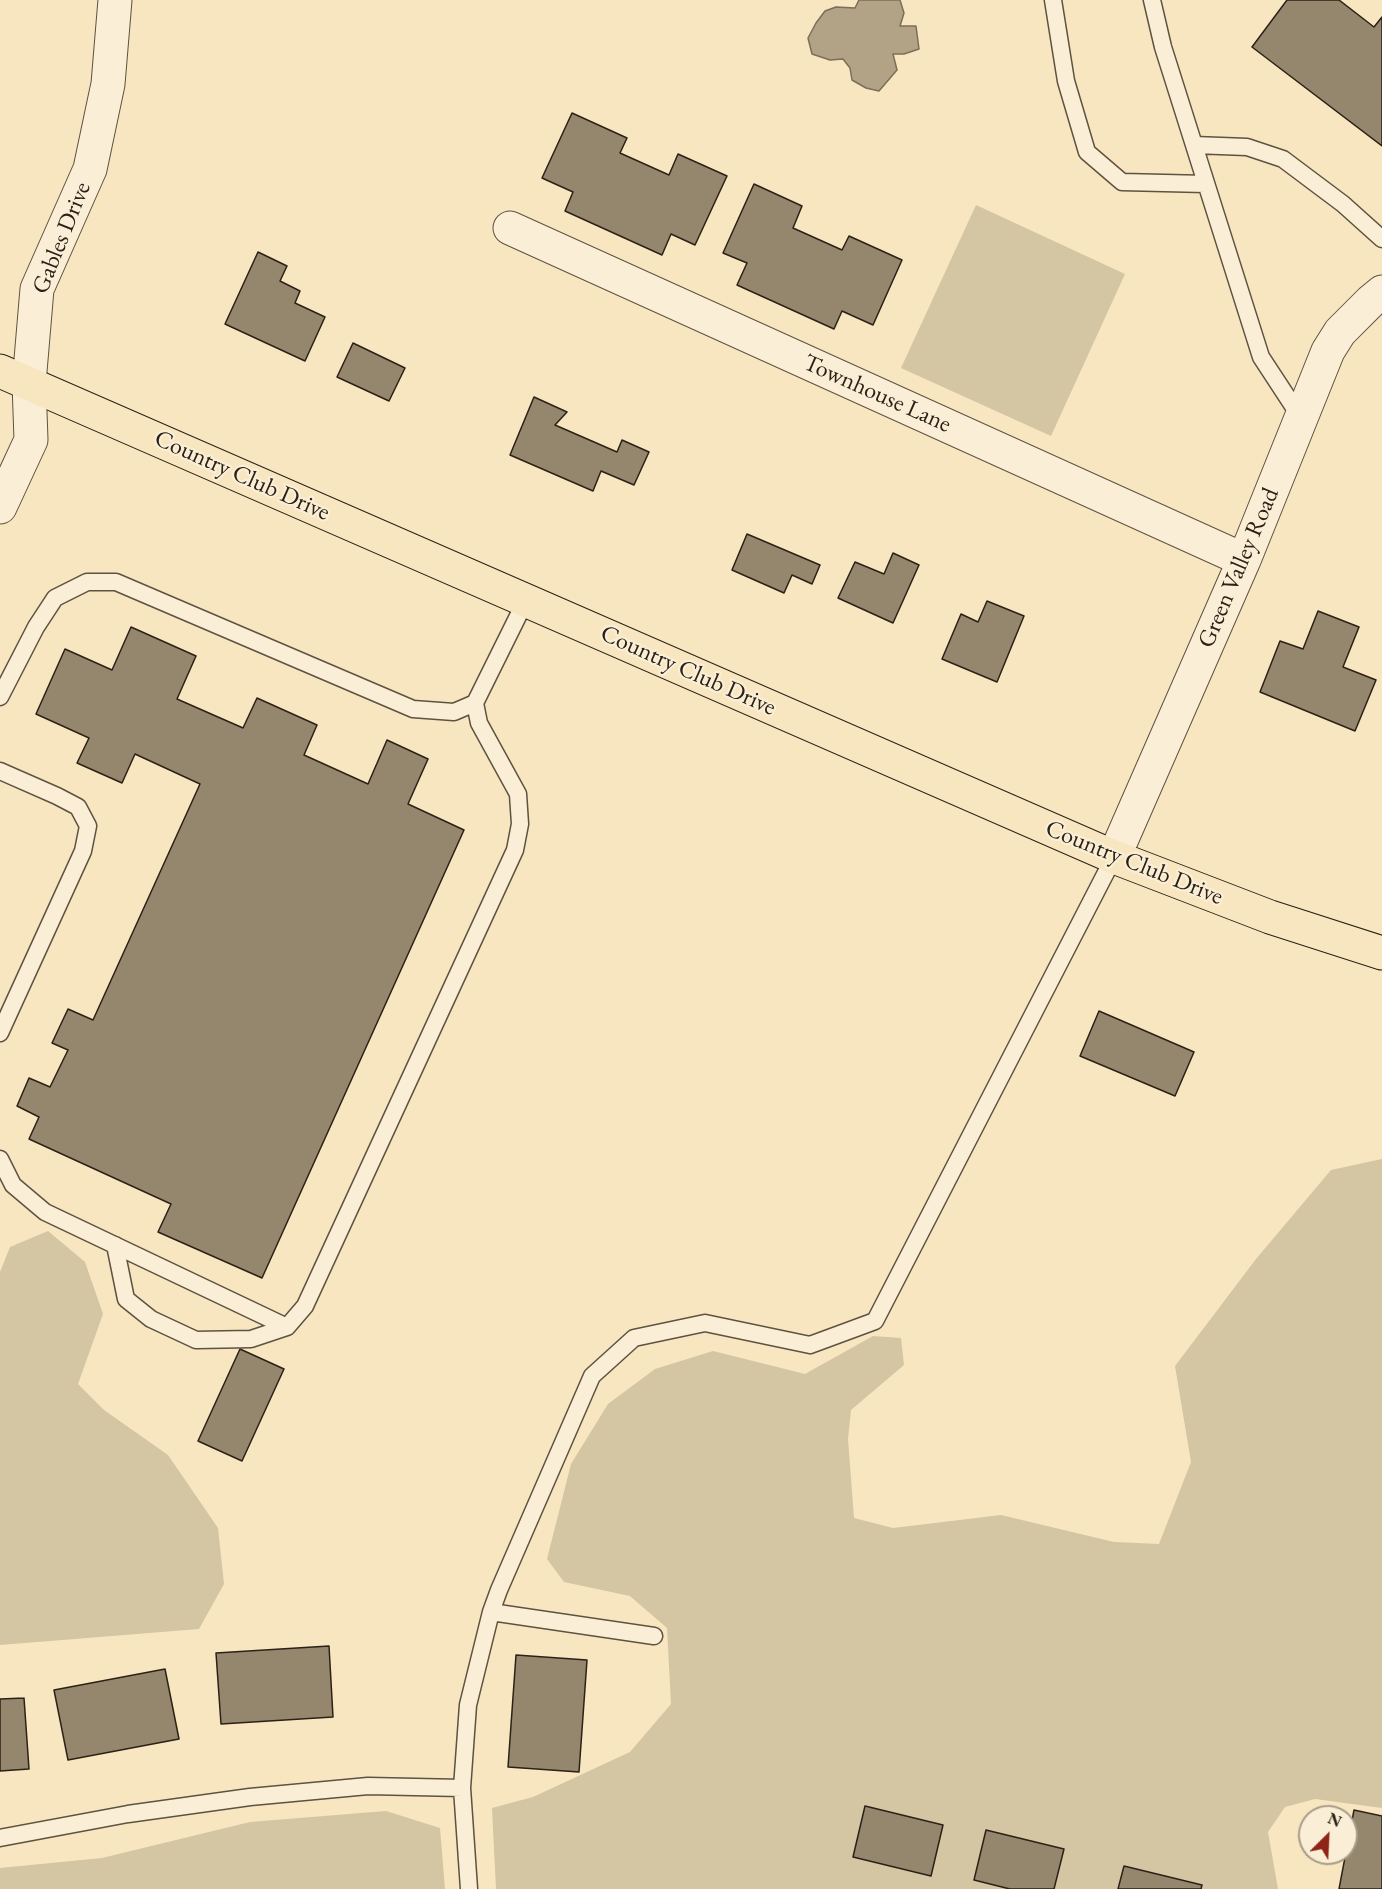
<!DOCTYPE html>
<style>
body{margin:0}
#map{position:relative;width:1382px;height:1889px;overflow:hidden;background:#f7e6c0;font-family:"EB Garamond",serif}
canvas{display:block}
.north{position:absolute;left:1298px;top:1805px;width:60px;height:60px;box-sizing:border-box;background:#faefd6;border:2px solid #a79d89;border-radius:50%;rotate:24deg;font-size:16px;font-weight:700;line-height:24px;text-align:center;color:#2b2116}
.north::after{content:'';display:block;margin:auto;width:21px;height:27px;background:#8f2418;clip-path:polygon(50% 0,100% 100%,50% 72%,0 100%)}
</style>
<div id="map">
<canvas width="1382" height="1889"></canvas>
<div class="north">N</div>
</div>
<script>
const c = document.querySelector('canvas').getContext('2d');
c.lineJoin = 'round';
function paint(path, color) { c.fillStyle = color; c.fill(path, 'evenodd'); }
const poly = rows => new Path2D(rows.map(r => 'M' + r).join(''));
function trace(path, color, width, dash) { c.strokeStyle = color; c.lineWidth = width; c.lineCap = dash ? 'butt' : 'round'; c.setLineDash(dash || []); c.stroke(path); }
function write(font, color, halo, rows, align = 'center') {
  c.font = font + ' "EB Garamond",serif'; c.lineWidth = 4.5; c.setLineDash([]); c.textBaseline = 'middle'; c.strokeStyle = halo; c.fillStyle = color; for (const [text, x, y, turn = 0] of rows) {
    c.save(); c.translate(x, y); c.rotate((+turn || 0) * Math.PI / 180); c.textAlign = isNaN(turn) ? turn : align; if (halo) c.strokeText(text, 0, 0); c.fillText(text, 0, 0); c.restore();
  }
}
paint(poly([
 [976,205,1125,274,1051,436,901,368],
 [1382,1159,1382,1808,1315,1799,1285,1807,1268,1832,1278,1889,496,1889,492,1808,533,1797,630,1752,671,1704,667,1628,630,1596,564,1582,547,1559,571,1464,608,1404,655,1369,713,1351,805,1374,873,1336,901,1338,904,1365,851,1410,848,1439,854,1518,893,1528,1001,1515,1114,1542,1159,1544,1191,1462,1175,1366,1256,1259,1331,1170],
 [48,1231,85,1262,103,1314,78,1384,104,1410,168,1455,218,1528,224,1584,199,1629,0,1645,0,1272,10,1247],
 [386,1811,440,1828,445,1889,0,1889,0,1868,102,1858,250,1822]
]), '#d4c5a3');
const water = poly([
 [859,0,900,0,904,13,900,26,916,26,919,49,904,54,893,54,897,70,879,91,866,88,852,80,850,68,843,59,830,60,812,54,808,38,816,23,825,11,836,7,855,8,859,0]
]);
paint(water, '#b2a386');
trace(water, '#7c6f59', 1.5);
const building = poly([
 [1287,0,1339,0,1374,27,1382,17,1382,146,1252,47,1287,0],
 [572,113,627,138,620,153,669,175,678,154,727,176,695,245,671,234,662,255,565,211,573,192,542,178,572,113],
 [754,184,802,206,793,228,842,250,849,236,902,260,873,325,842,311,834,329,737,285,747,263,723,253,754,184],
 [258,252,287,266,280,281,300,291,295,303,325,317,305,361,225,324,258,252],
 [353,343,405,368,389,401,337,377,353,343],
 [534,397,567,412,555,425,617,452,622,440,649,452,634,485,601,471,593,491,510,455,534,397],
 [747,534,820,565,812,584,792,575,784,593,732,570,747,534],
 [893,553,919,565,893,623,838,598,855,562,884,574,893,553],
 [987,601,1024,616,997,682,942,659,961,614,978,622,987,601],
 [1318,611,1359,627,1343,667,1376,680,1355,731,1260,692,1280,641,1303,649,1318,611],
 [131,627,196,656,177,699,243,728,257,698,317,725,304,755,368,784,387,740,428,759,408,804,464,830,262,1278,158,1232,171,1204,29,1139,39,1117,17,1106,29,1078,50,1087,68,1050,52,1043,68,1009,93,1020,200,784,135,754,122,783,77,763,89,738,36,714,65,649,112,670,131,627],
 [1099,1011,1194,1052,1175,1096,1080,1056,1099,1011],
 [240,1349,284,1369,242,1461,198,1441,240,1349],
 [329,1646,333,1717,221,1724,216,1653,329,1646],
 [516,1655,587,1660,579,1772,508,1767,516,1655],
 [165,1669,179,1739,68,1760,54,1690,165,1669],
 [24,1698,29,1769,0,1771,0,1699,24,1698],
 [865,1806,943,1825,931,1876,853,1857,865,1806],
 [1354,1810,1382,1816,1382,1889,1339,1889,1354,1810],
 [986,1830,1064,1849,1054,1889,1010,1889,974,1880,986,1830],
 [1124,1866,1202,1885,1201,1889,1118,1889,1124,1866]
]);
paint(building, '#95876e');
trace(building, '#2b2116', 1.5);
const service = poly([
 [1053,0,1066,81,1087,152,1122,182,1206,184],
 [1152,0,1163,47,1261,357,1301,418],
 [1194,145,1247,147,1283,159,1343,204,1382,239],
 [0,697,36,627,55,598,87,582,116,582,413,709,454,712,475,703,526,600],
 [0,771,57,796,78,807,88,826,83,851,0,1033],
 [0,1159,13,1185,45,1212,287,1327],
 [115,1245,126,1299,151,1319,196,1340,251,1339,287,1327,305,1306,515,850,520,824,518,794,479,723,475,703],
 [654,1636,491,1612,499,1590,592,1376,634,1338,705,1323,810,1345,875,1321,1114,857],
 [0,1838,128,1814,250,1797,368,1786,462,1788],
 [469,1889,462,1788,468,1705,491,1612]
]);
const minor = poly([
 [510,228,1244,560],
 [0,507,31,440,29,383,37,289,90,169,108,84,115,0],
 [1114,857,1244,560,1328,351,1340,332,1371,301,1382,292]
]);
const primary = poly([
 [0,371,1114,857,1270,917,1382,953]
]);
trace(service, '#5e5240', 19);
trace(minor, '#5e5240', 35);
trace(primary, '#2b2116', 35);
trace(service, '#faefd6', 16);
trace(minor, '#faefd6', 33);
trace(primary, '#f7e6c0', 33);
write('24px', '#2b2116', '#faefd6', [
 ["Gables Drive",62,238,-68],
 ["Townhouse Lane",877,394,24],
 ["Country Club Drive",242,476,24],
 ["Green Valley Road",1239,568,-67],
 ["Country Club Drive",688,671,24],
 ["Country Club Drive",1134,863,22]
]);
</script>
